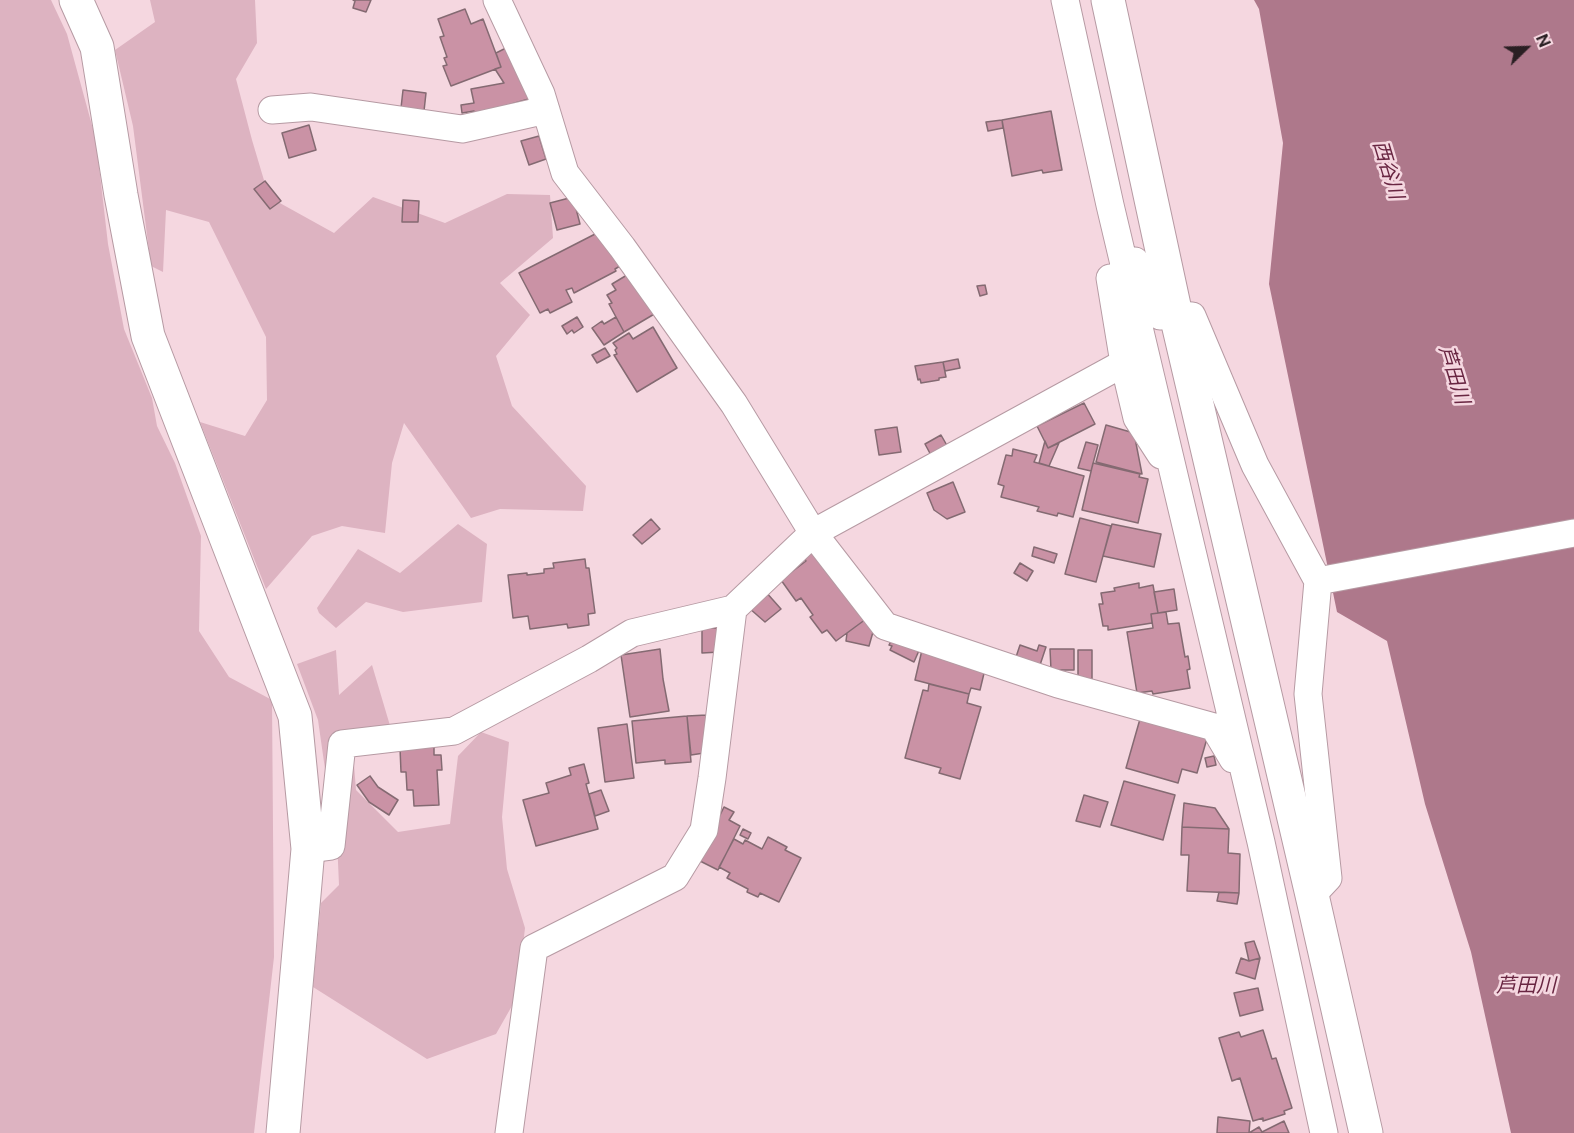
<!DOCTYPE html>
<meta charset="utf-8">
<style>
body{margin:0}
#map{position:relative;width:1574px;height:1133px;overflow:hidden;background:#f5d7e0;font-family:"Public Sans",sans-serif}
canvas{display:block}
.north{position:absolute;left:1496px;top:18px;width:60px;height:60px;-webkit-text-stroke:4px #f5d7e0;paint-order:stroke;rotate:67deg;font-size:16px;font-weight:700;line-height:24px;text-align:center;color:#2a1f23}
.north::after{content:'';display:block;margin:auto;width:21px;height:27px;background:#2a1f23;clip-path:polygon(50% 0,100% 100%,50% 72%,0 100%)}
</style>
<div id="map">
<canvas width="1574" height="1133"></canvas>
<div class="north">N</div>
</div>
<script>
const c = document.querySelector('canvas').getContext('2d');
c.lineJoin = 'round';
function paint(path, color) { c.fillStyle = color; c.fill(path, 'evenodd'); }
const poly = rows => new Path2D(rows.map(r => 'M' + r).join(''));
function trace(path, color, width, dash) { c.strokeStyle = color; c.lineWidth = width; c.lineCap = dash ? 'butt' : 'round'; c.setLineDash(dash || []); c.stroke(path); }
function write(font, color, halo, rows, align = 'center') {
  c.font = font + ' "Public Sans","Noto Sans JP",sans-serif'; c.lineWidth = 5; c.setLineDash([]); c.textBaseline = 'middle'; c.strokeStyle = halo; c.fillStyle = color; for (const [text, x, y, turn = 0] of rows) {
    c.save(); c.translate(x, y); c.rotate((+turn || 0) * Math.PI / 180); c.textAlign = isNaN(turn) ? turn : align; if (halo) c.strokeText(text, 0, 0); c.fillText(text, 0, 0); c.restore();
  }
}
paint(poly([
 [0,0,51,0,67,34,96,140,108,244,124,329,152,398,157,426,175,463,201,536,199,631,229,677,272,700,274,957,254,1133,0,1133],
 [150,0,255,0,257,43,236,79,252,140,269,197,334,233,373,197,445,223,507,194,550,195,553,238,500,283,530,315,496,356,512,406,586,486,583,511,500,509,471,518,404,423,392,463,385,533,342,526,312,536,266,589,200,422,245,436,267,400,266,337,209,222,166,210,163,272,151,266,133,126,115,50,155,22],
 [458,524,487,544,482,602,403,612,366,602,336,628,319,613,317,608,358,549,400,573],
 [336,650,339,695,372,665,391,729,341,737,325,769,318,720,297,664],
 [481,732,509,742,502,817,507,869,525,928,517,997,496,1034,427,1059,313,987,321,903,339,885,336,817,354,765,356,790,398,832,450,824,458,756]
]), '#ddb3c1');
paint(poly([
 [1254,0,1574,0,1574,1133,1511,1133,1471,952,1425,804,1387,641,1337,612,1269,284,1283,143,1259,9]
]), '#ae788b');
const building = poly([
 [353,0,371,0,366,12,353,8,355,1,353,0],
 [465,9,471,24,483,19,501,67,451,86,443,66,447,65,444,58,447,57,440,37,444,36,438,19,465,9],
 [506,48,532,98,474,115,474,111,462,113,461,105,474,103,471,89,504,83,495,69,501,67,496,53,506,48],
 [403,90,426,93,424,111,401,108,403,90],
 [1051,111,1062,170,1043,173,1042,170,1012,176,1002,120,1051,111],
 [1002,120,1003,128,988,131,986,122,1002,120],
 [309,125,316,150,289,158,282,133,309,125],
 [539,136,546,159,529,165,521,141,539,136],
 [265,181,281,201,270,209,254,189,265,181],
 [573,197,580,224,557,230,550,203,573,197],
 [403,200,419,201,418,222,402,222,403,200],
 [601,231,620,266,615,269,616,271,574,293,572,288,566,290,572,302,550,313,548,309,540,313,519,273,601,231],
 [632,272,656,313,624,332,609,304,612,303,607,295,616,290,612,284,632,272],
 [985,285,987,294,980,296,977,286,985,285],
 [577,317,583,327,574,333,572,330,567,334,562,326,577,317],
 [616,317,624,332,604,345,592,328,602,321,604,324,616,317],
 [653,327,677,368,637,392,614,355,617,354,615,350,617,348,613,343,629,333,633,339,653,327],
 [605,348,610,356,597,363,592,355,605,348],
 [958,359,960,368,945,371,943,362,958,359],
 [943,362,946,377,939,378,939,380,921,383,920,379,918,380,915,366,943,362],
 [1084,403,1095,424,1048,448,1037,426,1084,403],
 [1106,425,1134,433,1142,474,1096,462,1106,425],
 [897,427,901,452,879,455,875,430,897,427],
 [941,435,949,449,933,459,925,444,941,435],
 [1045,441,1048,448,1059,443,1049,466,1039,463,1045,441],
 [1086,442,1098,445,1091,471,1078,468,1086,442],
 [1013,449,1037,455,1034,462,1084,476,1073,517,1058,513,1057,516,1037,511,1039,507,1001,497,1004,486,998,484,1006,455,1012,456,1013,449],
 [1093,463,1140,474,1139,477,1148,479,1138,523,1082,510,1093,463],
 [953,482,965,512,947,519,934,510,927,493,953,482],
 [1080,518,1111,526,1096,582,1065,574,1080,518],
 [651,519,660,529,642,544,633,535,651,519],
 [1112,524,1161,534,1154,567,1103,556,1112,524],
 [1034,547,1057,554,1054,563,1032,556,1034,547],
 [815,549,866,619,836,641,827,630,822,633,810,617,813,615,801,598,796,601,781,580,806,561,804,557,815,549],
 [585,559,586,568,589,568,595,613,588,614,589,625,568,628,567,624,530,629,528,616,513,618,508,575,527,573,527,575,544,573,544,569,554,568,553,563,585,559],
 [1020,563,1033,571,1027,581,1014,573,1020,563],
 [1139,583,1139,588,1153,585,1158,613,1151,614,1152,623,1108,630,1108,626,1103,626,1099,604,1103,604,1101,593,1115,591,1114,588,1139,583],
 [1174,589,1177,610,1158,613,1154,592,1174,589],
 [765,591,781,609,765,622,749,608,765,591],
 [1166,612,1168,624,1179,623,1185,657,1188,656,1190,669,1187,670,1190,688,1153,694,1152,691,1137,693,1127,632,1153,628,1151,614,1166,612],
 [866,619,873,632,869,646,846,641,847,633,866,619],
 [702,628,720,628,720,652,702,653,702,628],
 [895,633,924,639,914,662,890,650,892,646,889,645,895,633],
 [1020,645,1037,651,1039,645,1046,647,1040,665,1016,657,1020,645],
 [660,649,663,679,669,711,630,717,621,655,660,649],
 [1050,649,1074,649,1074,670,1051,670,1050,649],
 [922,650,986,665,980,690,971,688,969,694,915,680,922,650],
 [1078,650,1092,650,1092,679,1078,679,1078,650],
 [929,684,969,694,967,703,981,707,960,779,939,773,941,768,905,758,923,690,928,691,929,684],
 [707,715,704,753,691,755,687,716,707,715],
 [687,716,691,762,665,764,665,760,636,763,632,721,687,716],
 [1140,719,1208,735,1197,773,1182,769,1178,783,1126,768,1140,719],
 [627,724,634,778,605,782,598,728,627,724],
 [434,747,434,755,441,755,442,770,437,770,439,805,414,806,413,790,407,790,406,772,401,772,400,748,434,747],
 [1214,756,1216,765,1207,767,1205,758,1214,756],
 [584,764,589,783,586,784,598,829,536,846,523,800,549,793,546,783,571,775,569,768,584,764],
 [370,776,378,787,398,800,389,815,369,802,357,785,370,776],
 [1124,781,1175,795,1163,840,1111,825,1124,781],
 [601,790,609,811,595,816,589,794,601,790],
 [1084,795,1108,802,1100,827,1076,821,1084,795],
 [1184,803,1215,808,1229,829,1182,827,1184,803],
 [724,807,734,812,729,820,740,826,718,870,698,860,724,807],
 [1182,827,1229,829,1228,853,1240,854,1239,893,1187,891,1189,855,1181,855,1182,827],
 [743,829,751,833,748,839,740,835,743,829],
 [768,837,787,847,785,850,801,858,779,902,760,893,758,897,747,892,748,889,727,878,730,873,719,867,734,839,743,844,745,840,762,849,768,837],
 [1219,892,1239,893,1237,904,1217,901,1219,892],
 [1254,941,1260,958,1249,961,1245,943,1254,941],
 [1241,958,1249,961,1260,958,1255,979,1236,973,1241,958],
 [1258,988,1263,1010,1240,1016,1234,993,1258,988],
 [1263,1030,1272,1059,1276,1058,1292,1108,1284,1111,1285,1114,1263,1121,1263,1118,1253,1121,1240,1078,1232,1081,1219,1038,1239,1032,1241,1037,1263,1030],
 [1218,1117,1250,1121,1249,1133,1217,1133,1218,1117],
 [1284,1121,1289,1133,1249,1133,1259,1127,1262,1132,1284,1121]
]);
paint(building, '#ca92a5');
trace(building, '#846a72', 1.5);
const minor = poly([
 [497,0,541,94,565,173,622,247,734,404,813,533,885,626,1058,684,1214,727,1233,759],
 [1065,0,1110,205,1261,842,1324,1133],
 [272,110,311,107,462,129,546,110],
 [1135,261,1160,316,1176,315,1192,316,1255,465,1318,581,1308,694,1328,878,1312,895],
 [1110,278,1124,363,1137,418,1161,455],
 [1318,581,1574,533],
 [308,849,331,846,342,744,454,731,589,659,632,633,733,609],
 [509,1133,534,948,675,877,704,830,712,778,733,609,813,533,1124,363]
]);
const tertiary = poly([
 [76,0,97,47,121,195,148,336,295,716,308,849,283,1133],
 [1108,0,1176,315,1312,895,1366,1133]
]);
trace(minor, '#b69aa3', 29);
trace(tertiary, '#b69aa3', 35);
trace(minor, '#fff', 27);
trace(tertiary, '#fff', 33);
write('italic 20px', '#692642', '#f5d7e0', [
 ["西谷川",1388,170,73],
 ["芦田川",1454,375,73],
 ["芦田川",1526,986]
]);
</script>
